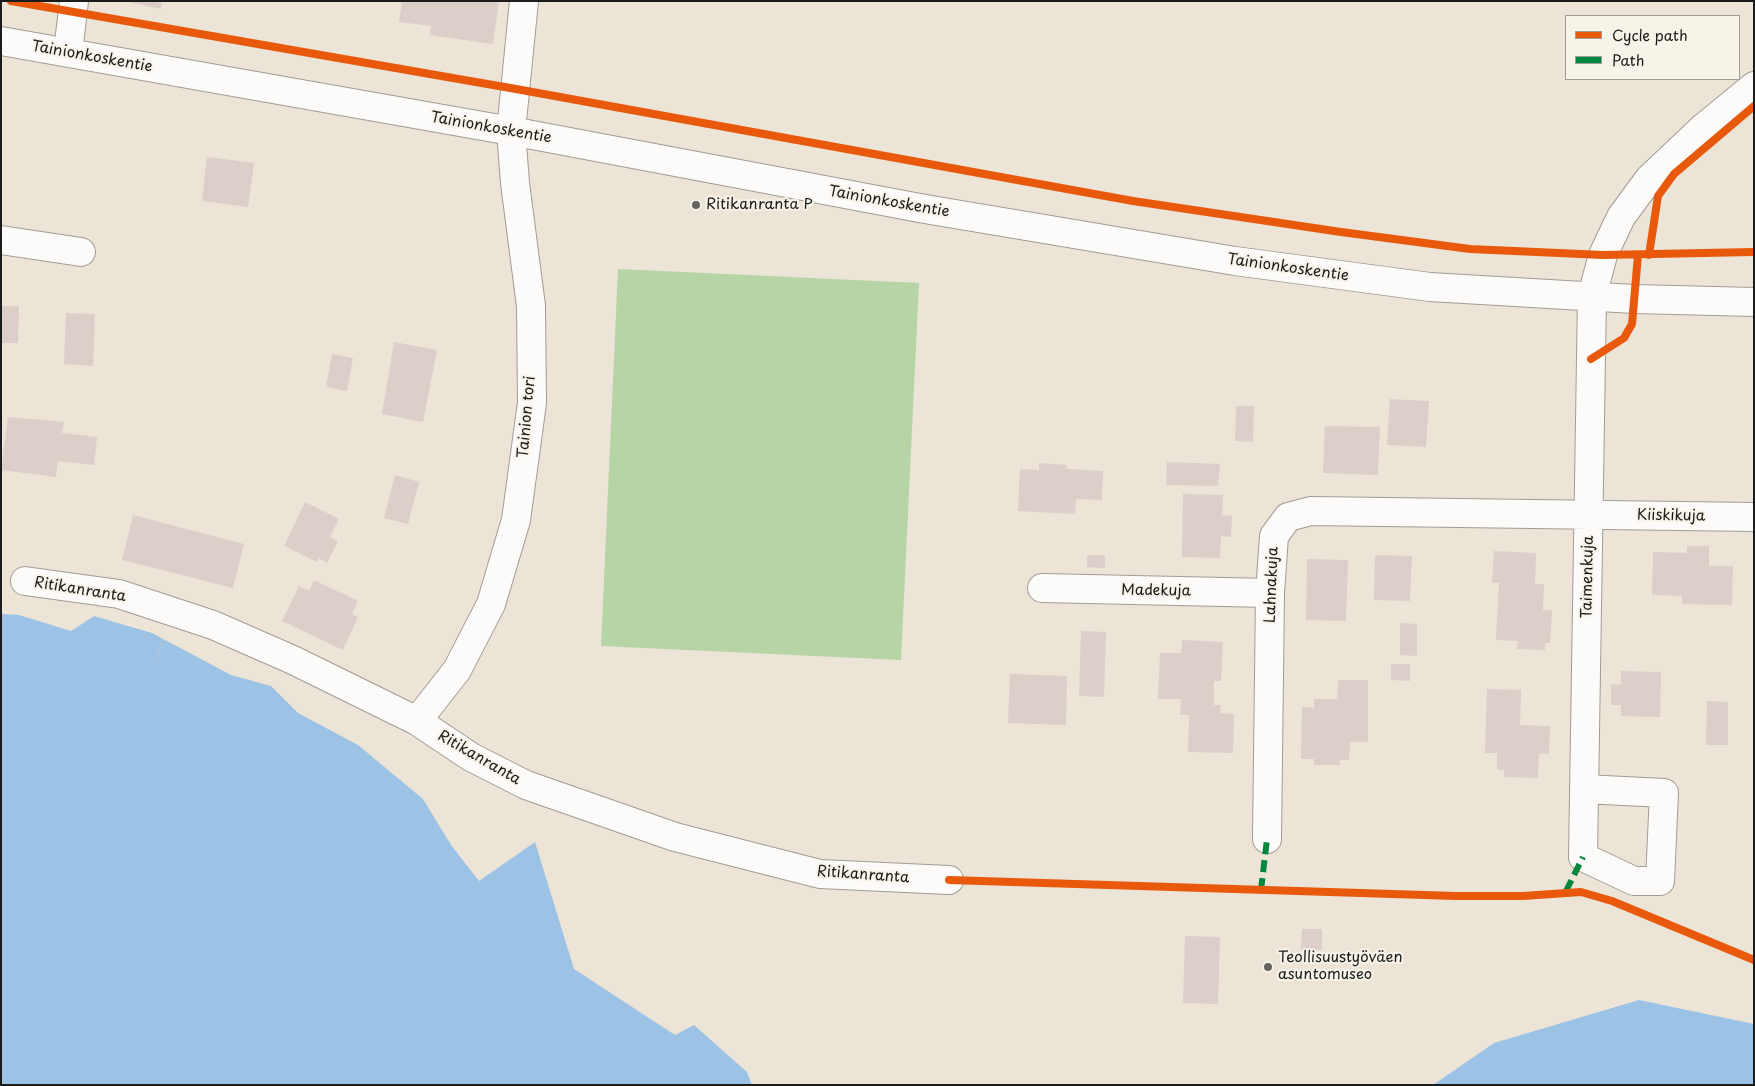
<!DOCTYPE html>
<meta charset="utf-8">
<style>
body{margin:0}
#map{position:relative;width:1755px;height:1086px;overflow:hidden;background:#ece4d7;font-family:"Playpen Sans",sans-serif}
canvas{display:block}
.frame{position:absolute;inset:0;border:2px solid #1c1c1c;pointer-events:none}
.legend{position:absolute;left:1565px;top:15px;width:175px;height:65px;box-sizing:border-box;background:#f7f3e8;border:1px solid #9f9d96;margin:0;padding:6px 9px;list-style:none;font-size:15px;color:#1c1c1c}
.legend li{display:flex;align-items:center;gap:10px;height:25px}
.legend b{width:25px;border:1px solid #9f9d96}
</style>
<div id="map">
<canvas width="1755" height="1086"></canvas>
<div class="frame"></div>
<ul class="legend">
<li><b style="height:6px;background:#e8590c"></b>Cycle path</li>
<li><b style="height:6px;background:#00873e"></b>Path</li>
</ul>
</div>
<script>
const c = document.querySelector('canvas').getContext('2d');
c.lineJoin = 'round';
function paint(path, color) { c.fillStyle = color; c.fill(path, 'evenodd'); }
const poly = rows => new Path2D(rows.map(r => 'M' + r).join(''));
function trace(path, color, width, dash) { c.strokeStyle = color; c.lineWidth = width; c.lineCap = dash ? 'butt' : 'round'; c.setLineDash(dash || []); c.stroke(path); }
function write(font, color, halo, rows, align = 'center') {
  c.font = font + ' "Playpen Sans",sans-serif'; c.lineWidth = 4; c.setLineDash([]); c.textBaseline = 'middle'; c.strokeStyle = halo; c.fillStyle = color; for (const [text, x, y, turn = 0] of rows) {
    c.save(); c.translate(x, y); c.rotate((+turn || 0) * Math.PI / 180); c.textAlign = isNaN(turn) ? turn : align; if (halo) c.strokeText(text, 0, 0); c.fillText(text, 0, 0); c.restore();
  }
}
paint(poly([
 [618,269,919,283,901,660,601,646]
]), '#b6d4a6');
paint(poly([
 [1,614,19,615,71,631,94,616,152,633,231,675,271,686,298,713,358,745,423,799,451,845,479,881,535,842,574,969,675,1035,694,1025,747,1072,752,1085,1,1085],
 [1639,1000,1754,1024,1754,1085,1433,1085,1494,1043]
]), '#9cc3e5');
paint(poly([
 [124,1,162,1,161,9],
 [402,1,499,1,493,44,430,35,431,26,399,22],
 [207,157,254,163,248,207,202,201],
 [1,306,19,306,18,343,1,343],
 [66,313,95,314,93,366,64,364],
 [394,342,437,350,423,422,382,414],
 [332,354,353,358,347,391,326,387],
 [1390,399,1429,401,1426,447,1387,445],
 [1236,406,1254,406,1253,442,1235,441],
 [8,417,64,422,62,433,97,437,94,465,58,461,56,477,1,470],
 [1325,426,1380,427,1378,475,1323,473],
 [1167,462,1220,464,1218,486,1166,485],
 [1039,463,1067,465,1067,469,1103,471,1102,500,1076,499,1075,514,1018,511,1020,469,1039,470],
 [395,475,419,482,408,524,384,518],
 [1183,494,1223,495,1222,515,1232,516,1231,537,1221,536,1220,558,1182,557],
 [305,502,339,519,330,537,338,541,327,563,319,558,317,562,284,546],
 [133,515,244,544,233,588,122,560],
 [1687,546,1709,546,1709,566,1733,566,1732,605,1682,604,1682,596,1652,595,1653,552,1687,553],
 [1494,551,1536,553,1535,584,1544,584,1543,610,1552,610,1550,643,1545,643,1545,650,1517,649,1518,641,1496,640,1499,583,1492,583],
 [1087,555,1105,555,1105,568,1087,567],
 [1375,555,1412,556,1410,601,1374,600],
 [1307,559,1348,560,1346,621,1306,620],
 [314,580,358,601,352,614,358,617,343,650,282,621,299,586,309,591],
 [1400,623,1417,624,1417,656,1400,655],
 [1081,631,1106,632,1104,697,1079,696],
 [1182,640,1223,642,1221,681,1214,681,1214,705,1221,705,1220,713,1234,714,1233,753,1188,752,1189,715,1180,715,1181,699,1158,699,1160,653,1181,653],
 [1391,664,1410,664,1410,681,1391,680],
 [1621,671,1661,672,1660,717,1621,716,1621,705,1611,705,1611,684,1621,685],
 [1010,674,1067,676,1066,725,1008,723],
 [1338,680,1368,680,1368,742,1350,742,1349,760,1340,760,1340,765,1314,765,1314,759,1301,759,1302,707,1314,708,1314,699,1337,699],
 [1487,689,1521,690,1520,725,1550,726,1549,754,1539,754,1538,778,1504,777,1504,770,1497,770,1497,753,1485,753],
 [1707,701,1728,702,1728,745,1706,745],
 [1302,929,1322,929,1322,950,1301,950],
 [1185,936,1220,937,1218,1004,1183,1003]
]), '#dccec8');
const minor = poly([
 [1,41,511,131,925,209,1235,261,1430,287,1634,299,1754,302],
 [68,52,74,1],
 [1,240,81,252],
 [25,581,119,594,213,625,293,660,417,721,471,757,526,785,675,837,820,874,949,880],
 [1042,588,1270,593],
 [417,721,457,670,491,604,516,520,532,403,531,306,515,183,511,131,524,1],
 [1584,789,1664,793,1660,881,1634,881,1583,857,1592,296,1603,255,1621,217,1649,179,1704,127,1754,86],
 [1267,839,1270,593,1274,536,1288,517,1311,511,1754,517]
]);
trace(minor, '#a19c95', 30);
trace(poly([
 [155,659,164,638]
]), '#c7c5c3', 3, [1, 4]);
trace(minor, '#fcfbf9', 28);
trace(poly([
 [1261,890,1267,839],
 [1566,891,1583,857]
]), '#00873e', 6, [12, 6]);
trace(poly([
 [11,1,516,89,1133,201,1341,232,1470,249,1603,255,1754,252],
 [1649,255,1658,196,1674,174,1754,106],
 [1591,359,1624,338,1632,324,1638,255],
 [949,880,1456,896,1523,896,1581,892,1612,901,1754,960]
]), '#e8590c', 8);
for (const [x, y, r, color] of [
 [696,205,5,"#65625d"],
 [1268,967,5,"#65625d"]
]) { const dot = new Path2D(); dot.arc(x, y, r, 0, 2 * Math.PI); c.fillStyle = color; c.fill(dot); trace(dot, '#f7f3e8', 2); }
write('15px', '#1c1c1c', '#f7f3e8', [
 ["Tainionkoskentie",92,57,10],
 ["Tainionkoskentie",491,128,10],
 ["Tainionkoskentie",889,202,10],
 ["Tainionkoskentie",1288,268,8],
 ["Tainion tori",527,417,-85],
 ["Kiiskikuja",1671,516,1],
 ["Taimenkuja",1588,577,-89],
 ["Lahnakuja",1272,585,-88],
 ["Ritikanranta",80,590,9],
 ["Madekuja",1156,591,1],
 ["Ritikanranta",479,758,30],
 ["Ritikanranta",863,875,4]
]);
write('15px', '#1c1c1c', '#f7f3e8', [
 ["Ritikanranta P",706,205],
 ["Teollisuustyöväen",1278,958],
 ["asuntomuseo",1278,975]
], 'left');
</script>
